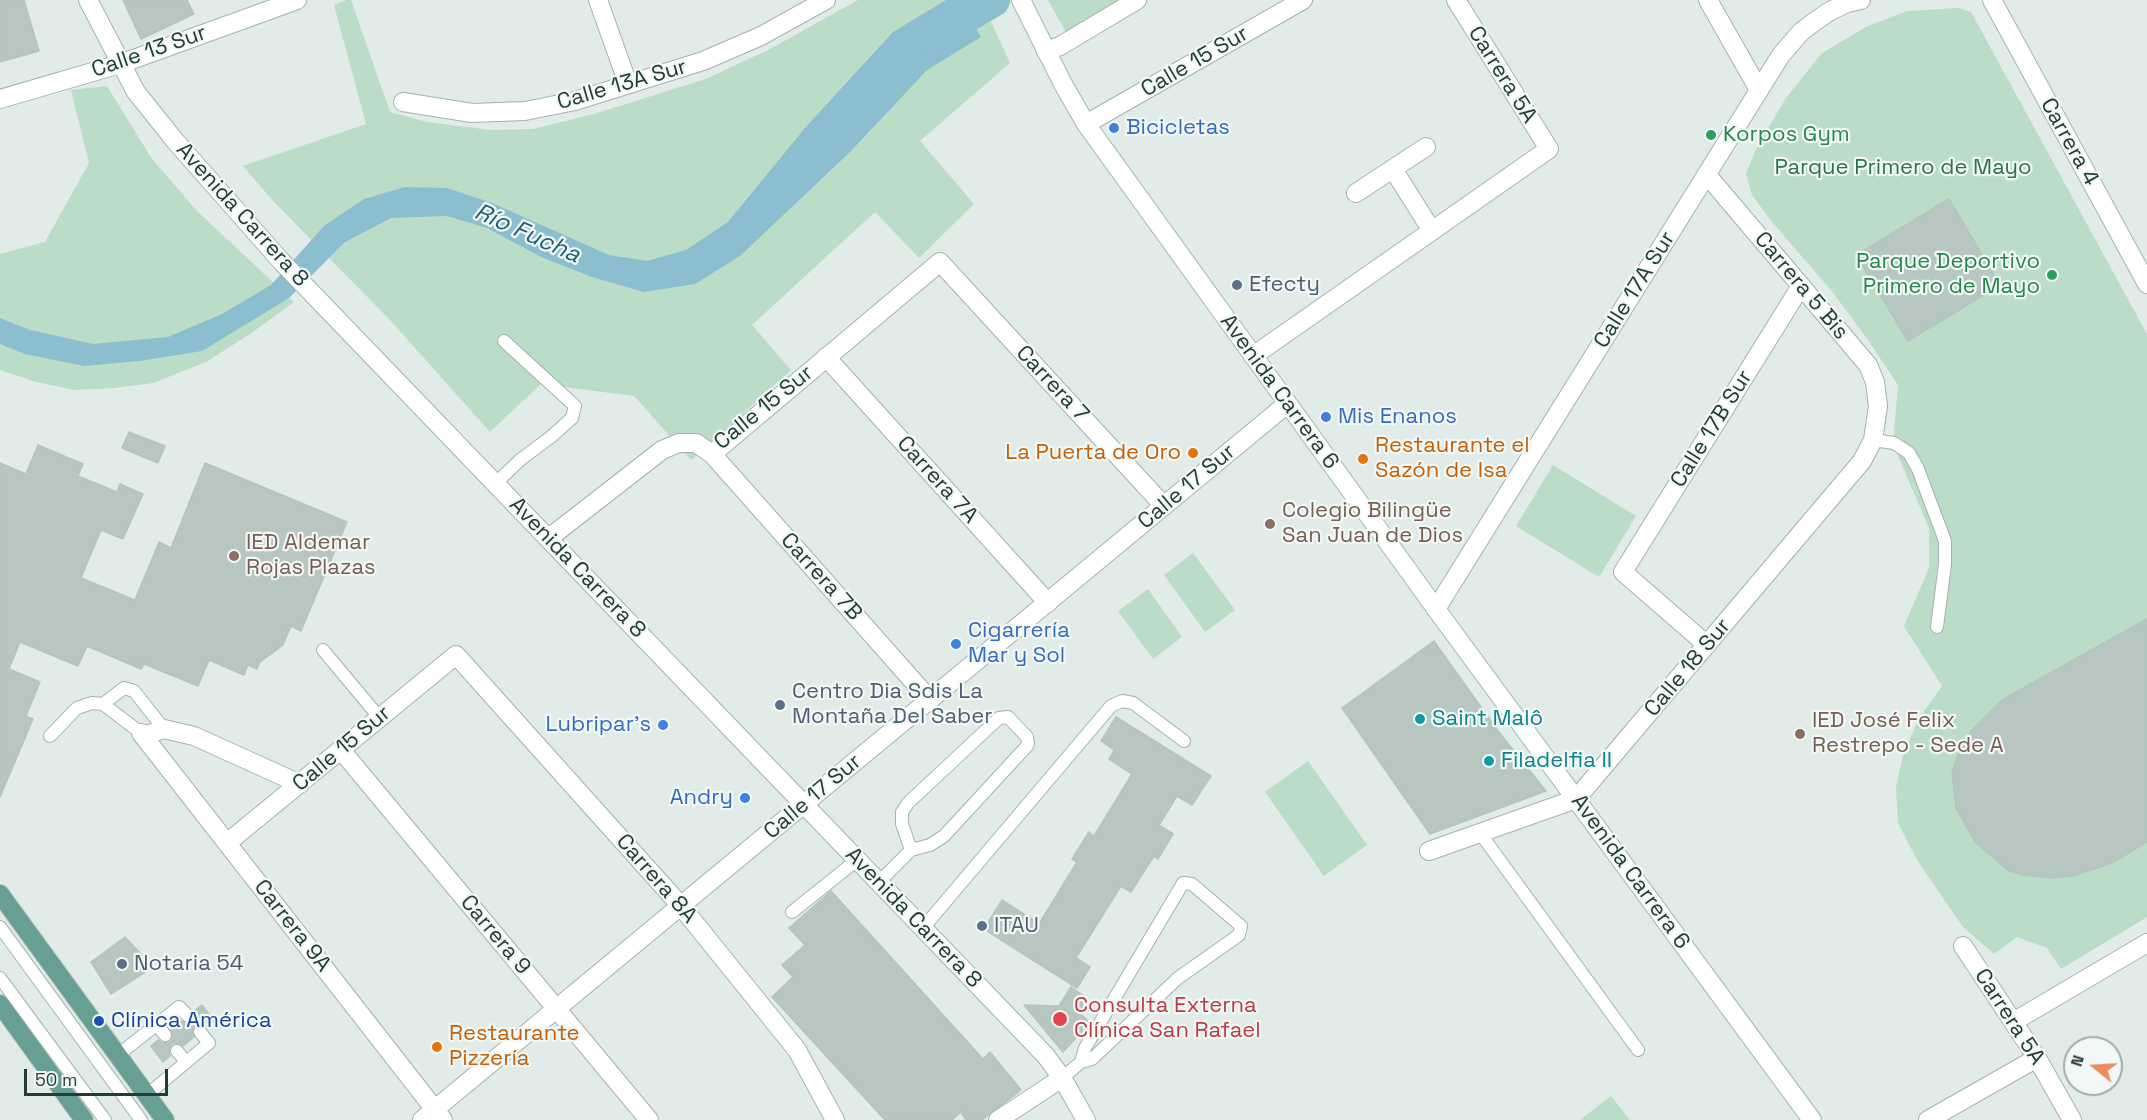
<!DOCTYPE html>
<meta charset="utf-8">
<style>
body{margin:0}
#map{position:relative;width:2147px;height:1120px;overflow:hidden;background:#e1ebe8;font-family:"Space Grotesk",sans-serif}
canvas{display:block}
.north{position:absolute;left:2063px;top:1036px;width:60px;height:60px;box-sizing:border-box;background:#f2f8f5;border:2px solid #9fada9;border-radius:50%;rotate:288deg;font-size:16px;font-weight:700;line-height:24px;text-align:center;color:#223c37}
.north::after{content:'';display:block;margin:auto;width:21px;height:27px;background:#ed8c5e;clip-path:polygon(50% 0,100% 100%,50% 72%,0 100%)}
.scale{position:absolute;left:24px;top:1069px;width:144px;height:27px;box-sizing:border-box;border:3px solid #223c37;border-top:0;padding-left:8px;font-size:18px;line-height:21px;white-space:nowrap;color:#223c37;-webkit-text-stroke:4px #f2f8f5;paint-order:stroke}
</style>
<div id="map">
<canvas width="2147" height="1120"></canvas>
<div class="north">N</div>
<div class="scale">50 m</div>
</div>
<script>
const c = document.querySelector('canvas').getContext('2d');
c.lineJoin = 'round';
function paint(path, color) { c.fillStyle = color; c.fill(path, 'evenodd'); }
const poly = rows => new Path2D(rows.map(r => 'M' + r).join(''));
function trace(path, color, width, dash) { c.strokeStyle = color; c.lineWidth = width; c.lineCap = dash ? 'butt' : 'round'; c.setLineDash(dash || []); c.stroke(path); }
function write(font, color, halo, rows, align = 'center') {
  c.font = font + ' "Space Grotesk",sans-serif'; c.lineWidth = 4.5; c.setLineDash([]); c.textBaseline = 'middle'; c.strokeStyle = halo; c.fillStyle = color; for (const [text, x, y, turn = 0] of rows) {
    c.save(); c.translate(x, y); c.rotate((+turn || 0) * Math.PI / 180); c.textAlign = isNaN(turn) ? turn : align; if (halo) c.strokeText(text, 0, 0); c.fillText(text, 0, 0); c.restore();
  }
}
paint(poly([
 [346,0,351,0,390,112,427,122,491,130,533,129,594,114,706,79,770,49,858,0,981,0,1010,63,920,141,974,204,919,258,875,212,752,325,791,370,691,460,634,396,541,384,490,432,390,320,275,203,243,166,366,124,334,5],
 [1048,0,1139,0,1069,38],
 [1959,8,1971,12,2147,334,2147,917,2061,969,2047,948,2017,937,1994,954,1963,927,1917,860,1898,823,1896,787,1904,751,1920,717,1942,686,1904,626,1929,568,1929,528,1893,444,1898,385,1866,337,1831,290,1772,222,1752,195,1746,174,1756,149,1786,98,1822,53,1866,27,1907,11],
 [107,86,152,159,197,211,294,302,250,334,206,362,153,383,114,388,74,390,33,381,0,370,0,254,45,242,89,163,71,90],
 [1553,465,1636,516,1599,577,1516,526],
 [1193,553,1235,610,1205,632,1164,575],
 [1148,589,1182,637,1153,659,1118,611],
 [1308,761,1367,845,1324,876,1265,792],
 [1611,1096,1630,1120,1580,1120]
]), '#bbdcc6');
paint(poly([
 [946,0,958,0,981,37,927,70,851,151,740,256,695,284,644,292,592,277,541,257,487,228,447,216,391,218,345,242,289,298,202,351,139,361,84,366,25,354,0,344,0,318,30,330,93,344,168,337,222,314,271,285,324,226,364,199,405,187,447,188,492,203,609,255,647,261,686,250,728,222,805,128,893,32]
]), '#8bbfcf');
trace(poly([
 [930,41,946,28,993,0]
]), '#8bbfcf', 34);
const building = poly([
 [0,0,24,0,39,51,0,62,0,0],
 [123,0,187,0,194,14,141,39,123,0],
 [1949,199,2000,285,1908,341,1856,255,1949,199],
 [129,432,165,446,158,463,122,448,129,432],
 [38,445,83,464,78,476,117,492,120,484,143,494,123,539,101,530,81,578,135,600,159,542,171,548,205,463,347,522,301,631,291,626,283,645,260,662,257,669,248,665,244,675,209,660,198,686,144,664,141,669,87,646,78,666,20,642,9,669,40,682,26,716,33,719,0,797,0,463,26,474,38,445],
 [2147,619,2147,842,2112,863,2073,876,2052,878,2024,875,2009,871,1975,842,1956,808,1952,772,1958,755,1971,731,2002,700,2147,619],
 [1434,641,1498,731,1546,791,1430,834,1342,708,1434,641],
 [1116,717,1211,776,1192,805,1177,796,1159,825,1173,834,1158,859,1154,856,1131,892,1121,886,1076,958,1090,967,1077,988,984,929,1002,900,1039,924,1077,862,1072,859,1089,832,1094,836,1132,774,1109,759,1114,750,1101,741,1116,717],
 [831,891,983,1059,990,1052,1021,1090,982,1120,966,1120,961,1112,952,1120,885,1120,772,997,793,977,782,965,805,945,789,928,831,891],
 [125,937,153,967,111,994,91,962,125,937],
 [1071,987,1087,998,1079,1012,1090,1023,1063,1052,1024,1005,1059,1006,1071,987],
 [202,1005,214,1021,207,1027,202,1024,195,1025,192,1030,194,1037,183,1046,179,1043,172,1044,169,1049,170,1056,163,1062,151,1046,158,1040,163,1043,170,1042,173,1037,171,1030,182,1021,186,1024,193,1022,196,1018,194,1011,202,1005]
]);
paint(building, '#b7c6c1');
trace(building, '#b4c5bf', 1.5);
const service = poly([
 [1873,440,1894,443,1909,453,1918,469,1945,541,1945,564,1937,627],
 [496,483,520,460,552,436,572,418,575,406,504,341],
 [323,650,379,717],
 [103,704,124,688,134,691,164,729],
 [50,736,77,708,92,703,103,704,141,733],
 [1480,833,1638,1050],
 [879,882,911,850,930,845,944,836,1027,746,1028,743,1027,737,1008,717,999,718,908,803,902,812,902,824,911,850],
 [792,912,857,860],
 [0,927,141,1120],
 [923,928,1111,706,1122,701,1133,703,1184,741],
 [0,978,105,1120],
 [156,1024,165,1035],
 [177,1051,186,1062],
 [118,1055,179,1007,188,1016],
 [1062,1078,1081,1062,1092,1059,1178,978,1239,935,1241,926,1192,884,1183,883,1085,1048,1081,1062],
 [147,1095,209,1043,200,1032]
]);
const minor = poly([
 [598,0,628,84],
 [1708,0,1759,90],
 [1992,0,2147,284],
 [1046,51,1060,46,1137,0],
 [0,99,120,64,297,0],
 [403,102,472,113,525,111,575,101,703,61,761,36,826,0],
 [1086,124,1303,0],
 [1393,169,1432,231],
 [1356,193,1426,147],
 [1253,356,1549,149,1456,0],
 [826,357,1048,603],
 [712,454,940,262,1164,506],
 [549,538,662,450,679,443,696,443,712,454,930,700],
 [1707,645,1623,572,1801,286],
 [141,733,443,1120],
 [143,736,164,729,194,736,300,784],
 [341,750,649,1120],
 [227,843,456,655,681,906,797,1050,835,1120],
 [1429,851,1576,799,1862,461,1873,440,1878,406,1875,382,1868,365,1707,175],
 [1963,946,2037,1058,2072,1120],
 [2013,1022,2147,943],
 [998,1120,1062,1078],
 [1928,1120,2037,1058]
]);
const tertiary = poly([
 [1436,609,1781,55,1801,32,1814,22,1830,11,1847,3,1861,0],
 [422,1120,1287,404]
]);
const secondary = poly([
 [88,0,136,92,176,142,281,261,1046,1056,1062,1078,1086,1120],
 [1021,0,1063,84,1086,124,1436,609,1812,1120]
]);
const primary = poly([
 [0,894,165,1120],
 [0,1004,84,1120]
]);
trace(service, '#a4b3af', 14);
trace(minor, '#a4b3af', 20);
trace(tertiary, '#a4b3af', 20);
trace(secondary, '#a0b7b0', 20);
trace(primary, '#c1c8c7', 20);
trace(service, '#fff', 12);
trace(minor, '#fff', 18);
trace(tertiary, '#fff', 18);
trace(secondary, '#fff', 18);
trace(primary, '#679f95', 18);
for (const [x, y, r, color] of [
 [1114,128,6,"#3f7fe0"],
 [1711,135,6,"#2e9e5b"],
 [2052,275,6,"#2e9e5b"],
 [1237,285,6,"#5c6f8a"],
 [1326,417,6,"#3f7fe0"],
 [1193,453,6,"#e8710a"],
 [1363,459,6,"#e8710a"],
 [1270,524,6,"#8d6e63"],
 [234,556,6,"#8d6e63"],
 [956,644,6,"#3f7fe0"],
 [780,705,6,"#5c6f8a"],
 [1420,719,6,"#0f9aa8"],
 [663,725,6,"#3f7fe0"],
 [1800,734,6,"#8d6e63"],
 [1489,761,6,"#0f9aa8"],
 [745,798,6,"#3f7fe0"],
 [982,926,6,"#5c6f8a"],
 [122,964,6,"#5c6f8a"],
 [1060,1019,8,"#e0444e"],
 [99,1021,6,"#1a4fb4"],
 [437,1047,6,"#e8710a"]
]) { const dot = new Path2D(); dot.arc(x, y, r, 0, 2 * Math.PI); c.fillStyle = color; c.fill(dot); trace(dot, '#f2f8f5', 2); }
write('22px', '#223c37', '#f2f8f5', [
 ["Calle 13 Sur",149,52,-19],
 ["Calle 15 Sur",1195,62,-30],
 ["Carrera 5A",1502,75,58],
 ["Calle 13A Sur",622,85,-16],
 ["Carrera 4",2069,142,61],
 ["Avenida Carrera 8",242,215,48],
 ["Carrera 5 Bis",1801,286,50],
 ["Calle 17A Sur",1635,290,-58],
 ["Carrera 7",1052,384,47],
 ["Avenida Carrera 6",1279,392,54],
 ["Calle 15 Sur",764,408,-39],
 ["Calle 17B Sur",1712,429,-58],
 ["Carrera 7A",937,480,48],
 ["Calle 17 Sur",1187,487,-40],
 ["Avenida Carrera 8",577,568,46],
 ["Carrera 7B",821,577,48],
 ["Calle 18 Sur",1688,668,-50],
 ["Calle 15 Sur",342,749,-40],
 ["Calle 17 Sur",813,797,-40],
 ["Avenida Carrera 6",1630,872,54],
 ["Carrera 8A",656,879,49],
 ["Avenida Carrera 8",913,918,46],
 ["Carrera 9A",292,926,52],
 ["Carrera 9",495,935,50],
 ["Carrera 5A",2009,1017,57]
]);
write('22px', '#366cbe', '#f2f8f5', [
 ["Bicicletas",1126,128],
 ["Mis Enanos",1338,417],
 ["Cigarrería",968,631],
 ["Mar y Sol",968,656],
 ["Lubripar's",651,725,"right"],
 ["Andry",733,798,"right"]
], 'left');
write('22px', '#27864d', '#f2f8f5', [
 ["Korpos Gym",1723,135],
 ["Parque Deportivo",2040,262,"right"],
 ["Primero de Mayo",2040,287,"right"]
], 'left');
write('22px', '#2e714d', '#f2f8f5', [
 ["Parque Primero de Mayo",1903,168]
]);
write('22px', '#4e5e75', '#f2f8f5', [
 ["Efecty",1249,285],
 ["Centro Dia Sdis La",792,692],
 ["Montaña Del Saber",792,717],
 ["ITAU",994,926],
 ["Notaria 54",134,964]
], 'left');
write('22px', '#c56008', '#f2f8f5', [
 ["Restaurante el",1375,446],
 ["Sazón de Isa",1375,471],
 ["La Puerta de Oro",1181,453,"right"],
 ["Restaurante",449,1034],
 ["Pizzería",449,1059]
], 'left');
write('22px', '#785e54', '#f2f8f5', [
 ["Colegio Bilingüe",1282,511],
 ["San Juan de Dios",1282,536],
 ["IED Aldemar",246,543],
 ["Rojas Plazas",246,568],
 ["IED José Felix",1812,721],
 ["Restrepo - Sede A",1812,746]
], 'left');
write('22px', '#0d838f', '#f2f8f5', [
 ["Saint Malô",1432,719],
 ["Filadelfia II",1501,761]
], 'left');
write('22px', '#be3a42', '#f2f8f5', [
 ["Consulta Externa",1074,1006],
 ["Clínica San Rafael",1074,1031]
], 'left');
write('22px', '#164399', '#f2f8f5', [
 ["Clínica América",111,1021]
], 'left');
write('italic 24px', '#1e6075', '#f2f8f5', [
 ["Río Fucha",527,234,24]
]);
</script>
